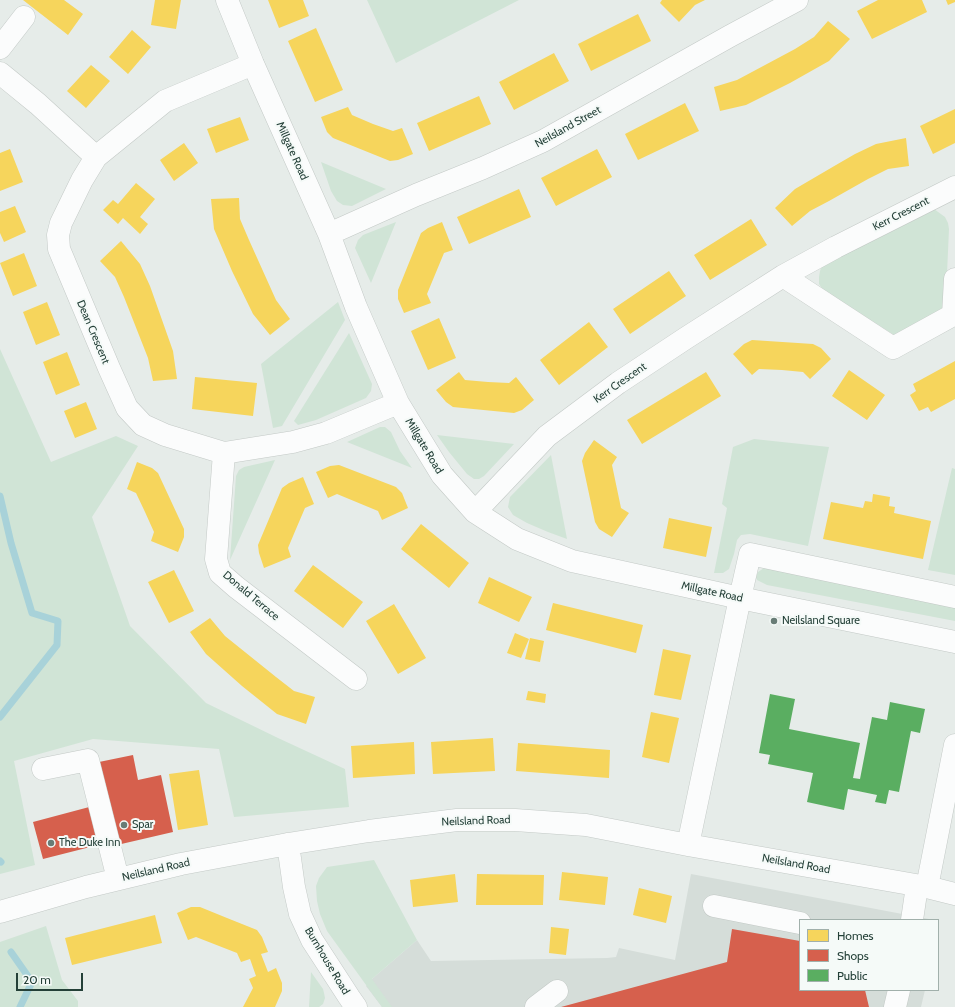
<!DOCTYPE html>
<style>
body{margin:0}
#map{position:relative;width:955px;height:1007px;overflow:hidden;background:#e6ece9;font-family:Cabin,sans-serif}
canvas{display:block}
.legend{position:absolute;left:799px;top:919px;width:140px;height:72px;box-sizing:border-box;background:#f5faf8;border:1px solid #a1b0ab;margin:0;padding:5px 7px;list-style:none;font-size:12px;color:#244038}
.legend li{display:flex;align-items:center;gap:8px;height:20px}
.legend b{width:20px;border:1px solid #a1b0ab}
.scale{position:absolute;left:16px;top:973px;width:67px;height:18px;box-sizing:border-box;border:2px solid #244038;border-top:0;padding-left:5px;font-size:12px;line-height:14px;white-space:nowrap;color:#244038;-webkit-text-stroke:3px #f5faf8;paint-order:stroke}
</style>
<div id="map">
<canvas width="955" height="1007"></canvas>
<ul class="legend">
<li><b style="height:11px;background:#f6d55c"></b>Homes</li>
<li><b style="height:11px;background:#d6604d"></b>Shops</li>
<li><b style="height:11px;background:#5aae61"></b>Public</li>
</ul>
<div class="scale">20 m</div>
</div>
<script>
const c = document.querySelector('canvas').getContext('2d');
c.lineJoin = 'round';
function paint(path, color) { c.fillStyle = color; c.fill(path, 'evenodd'); }
const poly = rows => new Path2D(rows.map(r => 'M' + r).join(''));
function trace(path, color, width, dash) { c.strokeStyle = color; c.lineWidth = width; c.lineCap = dash ? 'butt' : 'round'; c.setLineDash(dash || []); c.stroke(path); }
function write(font, color, halo, rows, align = 'center') {
  c.font = font + ' Cabin,sans-serif'; c.lineWidth = 4; c.setLineDash([]); c.textBaseline = 'middle'; c.strokeStyle = halo; c.fillStyle = color; for (const [text, x, y, turn = 0] of rows) {
    c.save(); c.translate(x, y); c.rotate((+turn || 0) * Math.PI / 180); c.textAlign = isNaN(turn) ? turn : align; if (halo) c.strokeText(text, 0, 0); c.fillText(text, 0, 0); c.restore();
  }
}
paint(poly([
 [691,874,934,920,800,920,800,990,925,990,921,1007,382,1007,366,986,372,979,417,940,431,961,607,958,616,957,619,948,675,960]
]), '#d5ddd9');
paint(poly([
 [367,0,519,0,396,63],
 [321,162,386,189,352,206,343,205,337,201,331,191],
 [934,209,945,217,948,223,949,229,946,296,944,307,940,311,894,335,823,290,819,284,819,277,820,271,822,266],
 [396,222,371,283,355,248,358,240,363,235],
 [338,302,345,320,282,426,273,428,261,364],
 [349,333,372,384,371,391,366,398,316,420,298,425,294,421],
 [0,349,51,462,116,436,138,446,92,517,130,626,206,703,278,738,345,769,349,807,234,817,219,749,93,739,14,761,35,865,0,874],
 [380,427,385,427,391,432,400,451,412,468,347,442],
 [437,435,514,444,484,476,479,479,474,479,467,474,449,452],
 [754,439,829,447,808,546,750,534,741,535,737,540,734,554,729,569,723,573,714,573,727,508,722,504,733,447],
 [551,455,567,539,548,532,527,523,513,515,508,507,510,497],
 [275,460,230,560,236,476,239,470,244,467],
 [952,468,955,469,955,575,928,570],
 [767,566,955,603,955,621,767,585,757,580,756,577,758,572],
 [374,860,417,940,372,979,392,1007,382,1007,327,931,320,914,317,901,316,886,319,878,327,867],
 [46,926,62,980,78,1001,78,1007,0,1007,0,942],
 [311,972,323,989,324,993,325,998,323,1004,319,1007,309,1007]
]), '#d0e4d6');
paint(poly([
 [23,0,64,0,83,14,68,35],
 [155,0,181,0,176,29,151,25],
 [268,0,303,0,309,16,279,28],
 [662,0,705,0,695,5,679,22,660,3],
 [878,0,922,0,927,12,872,39,857,11],
 [946,0,955,0,955,2,948,5],
 [638,14,651,41,591,71,578,44],
 [828,21,850,39,829,61,790,83,746,105,720,111,714,87,737,80,795,49,814,37],
 [316,28,343,90,315,102,288,41],
 [132,30,151,47,128,74,109,57],
 [554,53,569,81,514,110,499,82],
 [91,65,110,81,86,108,67,91],
 [479,96,491,124,429,151,417,123],
 [685,103,699,131,638,160,625,134],
 [348,107,352,115,373,124,393,131,402,128,413,154,398,160,390,161,333,138,327,132,321,117],
 [955,109,955,143,933,154,920,126],
 [240,117,249,140,216,153,207,129],
 [906,138,909,166,888,169,868,179,829,201,810,211,792,226,775,208,795,189,836,165,855,154,876,144],
 [184,143,198,163,174,181,160,160],
 [10,149,23,182,0,191,0,153],
 [597,149,612,177,556,206,541,178],
 [136,183,155,199,140,217,148,224,140,234,123,218,118,224,103,210,113,200,118,204],
 [519,189,531,217,469,244,457,217],
 [239,198,240,219,249,240,276,300,290,319,270,335,253,314,232,271,214,229,211,199],
 [15,206,26,232,4,242,0,233,0,212],
 [751,219,767,245,710,280,694,255],
 [442,222,453,250,444,253,427,294,431,303,404,313,398,299,398,290,421,233,428,228],
 [121,241,140,264,150,286,173,351,177,379,153,381,148,358,124,297,115,277,100,261],
 [24,253,37,286,13,296,0,263],
 [669,271,686,296,630,334,613,309],
 [47,302,60,335,36,345,23,312],
 [439,318,456,358,428,370,411,331],
 [589,322,608,347,559,385,540,360],
 [752,340,813,344,821,348,831,359,810,379,803,372,782,370,759,369,752,375,733,354,744,344],
 [67,352,80,385,56,395,43,362],
 [955,361,955,399,931,412,928,407,919,411,910,395,916,391,913,384],
 [849,370,885,395,867,420,832,396],
 [459,372,465,380,488,382,509,383,516,377,534,400,522,410,514,413,453,407,446,402,436,390],
 [706,372,721,396,642,444,627,420],
 [195,377,257,383,253,416,192,409],
 [86,402,97,429,75,438,64,411],
 [594,440,617,457,612,465,621,508,629,513,612,537,599,529,595,522,582,461,585,453],
 [137,462,152,468,158,473,184,529,184,537,178,552,151,541,154,532,145,512,136,493,127,489],
 [339,465,396,487,402,493,408,508,382,520,378,511,337,494,328,498,316,472,330,466],
 [303,477,314,504,305,508,296,529,288,548,291,557,264,568,259,553,258,545,282,488,289,483],
 [873,494,890,497,889,506,895,507,894,513,931,521,923,559,823,539,831,502,863,508,865,501,872,502],
 [669,518,712,527,706,557,663,548],
 [421,524,469,563,449,588,401,549],
 [313,565,363,602,343,628,294,591],
 [174,570,194,611,169,623,148,582],
 [489,577,532,597,519,622,478,603],
 [553,603,643,625,636,653,546,630],
 [394,604,426,658,398,674,366,621],
 [210,618,225,636,276,677,294,691,315,697,306,724,277,714,242,686,206,654,190,632],
 [515,633,529,639,521,658,507,653],
 [530,638,544,641,540,662,525,659],
 [663,649,691,655,681,700,654,695],
 [528,691,546,694,545,703,526,700],
 [651,712,679,718,669,763,642,757],
 [493,738,495,771,433,774,431,742],
 [414,742,415,774,353,778,351,746],
 [518,743,610,750,609,778,516,771],
 [199,770,208,825,178,830,169,774],
 [562,872,608,877,605,905,559,900],
 [455,874,458,902,413,907,410,880],
 [477,874,544,875,543,905,476,905],
 [639,888,672,896,666,923,633,915],
 [191,907,200,907,227,918,257,930,262,937,268,952,261,954,268,972,276,968,282,983,282,991,275,1007,243,1007,253,988,249,979,256,976,250,959,241,962,237,953,196,937,188,940,177,913],
 [155,915,162,943,72,965,65,938],
 [551,927,569,929,566,955,549,953]
]), '#f6d55c');
paint(poly([
 [133,755,138,780,161,775,173,832,117,845,99,762],
 [93,806,102,844,43,859,33,822],
 [732,929,800,941,800,990,865,990,869,1007,561,1007,727,962]
]), '#d6604d');
paint(poly([
 [770,694,795,699,789,729,860,743,853,778,860,779,872,717,887,720,890,702,925,709,920,733,911,731,899,792,889,790,886,804,875,802,877,795,848,789,844,810,807,802,813,773,768,764,770,755,759,753]
]), '#5aae61');
trace(poly([
 [0,496,11,543,32,613,58,621,57,645,0,717],
 [0,861,1,862],
 [11,952,32,982,20,1007]
]), '#a8d2d9', 7);
const minor = poly([
 [227,0,253,64,329,234,356,307,398,403,442,475,475,512,517,539,572,561,740,598,955,642],
 [0,48,24,17],
 [253,64,165,101,96,157,82,180,61,223,58,235,59,249,109,368,127,408,143,425,165,435,224,453,293,442,326,433,398,403],
 [0,73,38,104,96,157],
 [329,234,416,195,483,168,543,141,730,36,797,0],
 [783,276,893,348,953,315,955,279],
 [224,453,216,559,220,573,236,587,356,679],
 [475,512,547,436,618,383,686,338,783,276,836,247,955,187],
 [43,769,88,760,118,879],
 [288,844,294,887,300,914,312,940,349,997,356,1007],
 [688,845,740,598,750,554,955,597],
 [927,887,955,745],
 [714,906,800,923],
 [0,912,86,887,181,864,288,844,369,831,457,820,515,820,586,825,688,845,927,887,955,894],
 [912,920,917,886],
 [536,1007,557,991],
 [895,1007,899,990]
]);
trace(minor, '#c3c9c6', 23);
trace(minor, '#fbfcfc', 22);
for (const [x, y, r, color] of [
 [774,621,4,"#687c76"],
 [124,825,4,"#687c76"],
 [51,843,4,"#687c76"]
]) { const dot = new Path2D(); dot.arc(x, y, r, 0, 2 * Math.PI); c.fillStyle = color; c.fill(dot); trace(dot, '#f5faf8', 1.5); }
write('11px', '#244038', '#f5faf8', [
 ["Neilsland Street",568,127,-29],
 ["Millgate Road",292,151,66],
 ["Kerr Crescent",901,214,-27],
 ["Dean Crescent",93,332,67],
 ["Kerr Crescent",620,383,-35],
 ["Millgate Road",424,446,59],
 ["Millgate Road",712,592,12],
 ["Donald Terrace",251,596,40],
 ["Neilsland Road",476,821,-2],
 ["Neilsland Road",796,864,10],
 ["Neilsland Road",156,870,-13],
 ["Burnhouse Road",327,961,59]
]);
write('11px', '#244038', '#f5faf8', [
 ["Neilsland Square",782,621],
 ["Spar",132,825],
 ["The Duke Inn",59,843]
], 'left');
</script>
